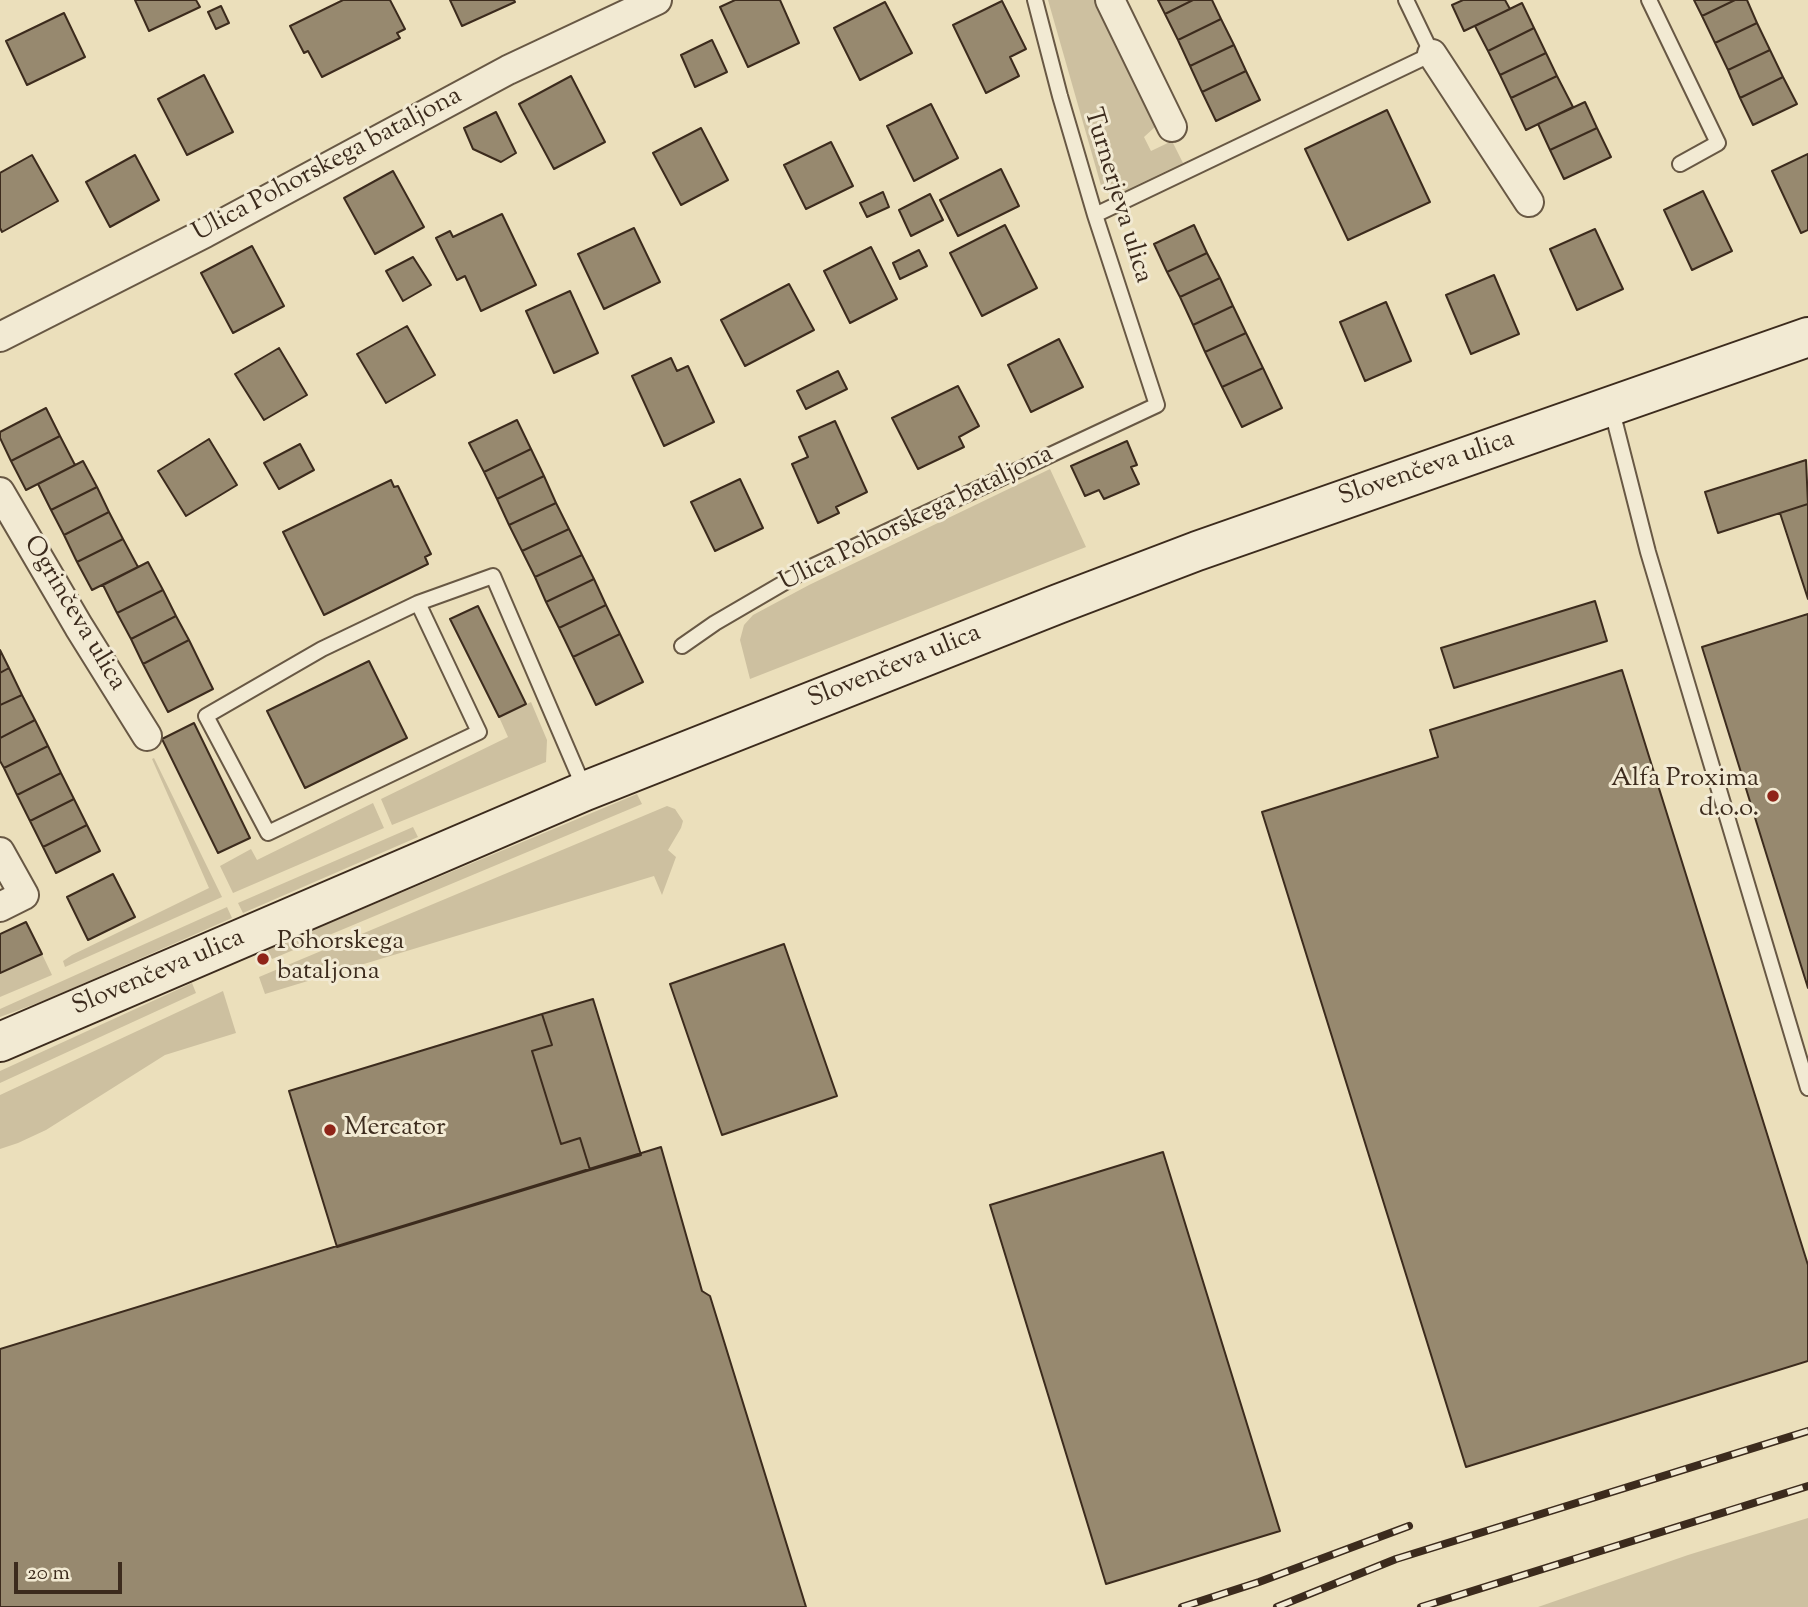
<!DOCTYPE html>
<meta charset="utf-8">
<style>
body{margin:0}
#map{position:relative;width:1808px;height:1607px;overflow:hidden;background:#ebdfbb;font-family:"Sorts Mill Goudy",serif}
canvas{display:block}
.scale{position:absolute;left:14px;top:1562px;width:108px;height:32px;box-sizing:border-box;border:4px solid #3c2b1d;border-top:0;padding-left:9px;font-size:21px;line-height:24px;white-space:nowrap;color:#3c2b1d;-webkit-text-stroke:5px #f2ead3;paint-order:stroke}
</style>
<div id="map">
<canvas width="1808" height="1607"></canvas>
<div class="scale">20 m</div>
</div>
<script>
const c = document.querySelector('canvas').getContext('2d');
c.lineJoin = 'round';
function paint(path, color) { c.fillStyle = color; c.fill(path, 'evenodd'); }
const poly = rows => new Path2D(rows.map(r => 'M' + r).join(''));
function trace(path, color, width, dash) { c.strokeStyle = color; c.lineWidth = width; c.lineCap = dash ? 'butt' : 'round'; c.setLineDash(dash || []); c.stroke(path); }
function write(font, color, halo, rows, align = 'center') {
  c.font = font + ' "Sorts Mill Goudy",serif'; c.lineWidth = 6; c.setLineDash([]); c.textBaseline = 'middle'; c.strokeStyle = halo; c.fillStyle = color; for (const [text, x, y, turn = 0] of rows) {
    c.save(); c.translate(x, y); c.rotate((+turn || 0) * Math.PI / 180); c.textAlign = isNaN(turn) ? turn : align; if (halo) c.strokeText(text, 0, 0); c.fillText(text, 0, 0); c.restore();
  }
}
paint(poly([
 [1048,0,1098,0,1155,120,1155,127,1144,137,1151,151,1172,141,1183,163,1118,194,1110,194,1102,189],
 [1050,469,1086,547,750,679,740,640,744,625,753,615,809,585],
 [531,702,547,740,546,762,392,825,381,799,508,737,499,717],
 [154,758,222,897,65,967,63,961,72,955,209,888,152,759],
 [637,794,642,804,272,959,267,949],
 [373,803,384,828,233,893,220,866,251,849,257,860],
 [667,806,675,809,683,821,681,828,668,850,676,857,662,895,654,876,265,994,259,977],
 [413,827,418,837,243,913,238,903],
 [227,907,232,918,46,1000,0,1017,0,1009],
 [42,954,52,975,0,997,0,973],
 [192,983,196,993,0,1083,0,1071],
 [223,991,236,1033,165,1055,46,1130,18,1143,0,1149,0,1095],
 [1808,1518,1808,1607,1538,1607,1688,1555]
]), '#cdc0a0');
const building = poly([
 [135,0,196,0,200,7,149,31,135,0],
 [343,0,390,0,405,29,397,33,400,38,322,77,308,51,304,53,290,26,343,0],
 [450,0,514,0,515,2,462,26,450,0],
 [735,0,780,0,799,43,748,67,720,7,735,0],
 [1158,0,1193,0,1165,14,1158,0],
 [1193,0,1212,0,1221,19,1178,40,1165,14,1193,0],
 [1463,0,1505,0,1510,9,1464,31,1452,5,1463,0],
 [1694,0,1735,0,1702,16,1694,0],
 [1735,0,1747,0,1757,23,1715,43,1702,16,1735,0],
 [1002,1,1026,49,1010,57,1019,76,986,93,953,25,1002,1],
 [885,2,912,53,860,80,834,28,885,2],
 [1522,3,1534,28,1488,51,1475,26,1522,3],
 [221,6,229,23,216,29,208,12,221,6],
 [64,13,85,57,27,85,6,41,64,13],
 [1221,19,1234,45,1190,66,1178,40,1221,19],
 [1757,23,1770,50,1728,70,1715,43,1757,23],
 [1534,28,1546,53,1500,75,1488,51,1534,28],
 [712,40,727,72,695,87,681,55,712,40],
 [1234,45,1246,71,1202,92,1190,66,1234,45],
 [1770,50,1783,77,1740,98,1728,70,1770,50],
 [1546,53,1557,76,1511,98,1500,75,1546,53],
 [1246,71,1260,100,1216,121,1202,92,1246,71],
 [204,75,233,132,187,155,158,99,204,75],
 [571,76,605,142,554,169,519,104,571,76],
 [1557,76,1573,107,1526,130,1511,98,1557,76],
 [1783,77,1797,104,1753,125,1740,98,1783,77],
 [1585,102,1597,128,1550,150,1538,124,1585,102],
 [931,104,958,158,914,181,887,126,931,104],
 [1387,110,1430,202,1348,240,1305,149,1387,110],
 [496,112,516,153,501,162,473,149,464,128,496,112],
 [701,128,728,180,681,205,653,153,701,128],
 [1597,128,1611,157,1564,179,1550,150,1597,128],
 [831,142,853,186,806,209,784,165,831,142],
 [1808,154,1808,230,1801,233,1772,171,1808,154],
 [32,155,58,201,2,232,0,228,0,173,32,155],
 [135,155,159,200,110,227,86,182,135,155],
 [1001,169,1019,206,958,236,940,200,1001,169],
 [393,171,424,227,375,254,344,198,393,171],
 [1703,191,1732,251,1692,270,1664,210,1703,191],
 [883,192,889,207,867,217,860,203,883,192],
 [930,194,943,220,911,236,899,210,930,194],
 [502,214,536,285,481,311,465,276,457,280,436,238,450,231,453,237,502,214],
 [1005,225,1037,288,982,316,950,253,1005,225],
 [1194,225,1207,253,1167,272,1154,244,1194,225],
 [634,228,660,282,604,309,578,254,634,228],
 [1595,229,1623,289,1577,310,1550,249,1595,229],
 [252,246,284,306,233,333,201,273,252,246],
 [871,247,897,299,850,323,824,271,871,247],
 [919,250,927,266,900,279,893,263,919,250],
 [1207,253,1220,278,1180,297,1167,272,1207,253],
 [413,257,431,285,403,301,386,271,413,257],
 [1494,275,1519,334,1471,354,1446,295,1494,275],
 [1220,278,1233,306,1193,325,1180,297,1220,278],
 [789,284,814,330,745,366,721,320,789,284],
 [570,291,598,353,554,373,526,311,570,291],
 [1386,302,1411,361,1365,381,1340,322,1386,302],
 [1233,306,1246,333,1205,352,1193,325,1233,306],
 [407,326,435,375,386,403,357,354,407,326],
 [1246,333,1263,368,1222,387,1205,352,1246,333],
 [1059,339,1083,387,1031,412,1008,365,1059,339],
 [279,348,307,395,264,420,235,374,279,348],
 [671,358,677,371,688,366,714,422,664,446,632,376,671,358],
 [1263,368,1282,408,1242,427,1222,387,1263,368],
 [838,371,847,389,806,409,797,391,838,371],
 [958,386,979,426,959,437,964,447,918,469,892,418,958,386],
 [46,408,60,436,11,461,0,438,0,432,46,408],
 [517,420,531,449,484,472,469,443,517,420],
 [835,421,867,492,836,507,839,513,818,523,792,464,808,457,799,437,835,421],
 [60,436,75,465,26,490,11,461,60,436],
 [209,439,237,485,186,516,158,471,209,439],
 [1127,441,1137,465,1131,467,1139,484,1104,499,1099,490,1085,496,1071,466,1127,441],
 [300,444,314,470,279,489,264,463,300,444],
 [531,449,544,476,497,499,484,472,531,449],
 [1806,460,1808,504,1718,533,1705,492,1806,460],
 [83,461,97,487,51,510,38,484,83,461],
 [544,476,556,503,509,525,497,499,544,476],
 [740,479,763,528,715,551,691,502,740,479],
 [391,480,394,487,398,486,431,554,425,557,428,564,324,615,283,532,391,480],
 [97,487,109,512,64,535,51,510,97,487],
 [556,503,569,529,522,551,509,525,556,503],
 [1808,504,1808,599,1780,513,1808,504],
 [109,512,123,539,77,562,64,535,109,512],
 [569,529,582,555,535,577,522,551,569,529],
 [123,539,138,567,92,590,77,562,123,539],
 [582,555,594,579,546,602,535,577,582,555],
 [148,562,163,590,117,613,103,585,148,562],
 [594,579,606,605,559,628,546,602,594,579],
 [163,590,176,616,131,639,117,613,163,590],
 [1595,601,1607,641,1454,688,1441,648,1595,601],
 [606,605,620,634,573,657,559,628,606,605],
 [478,606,526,704,499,717,450,619,478,606],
 [1808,614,1808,988,1702,647,1808,614],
 [176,616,189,640,143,664,131,639,176,616],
 [620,634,643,682,596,705,573,657,620,634],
 [189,640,213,689,168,712,143,664,189,640],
 [0,650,9,668,0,673,0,650],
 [369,661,407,738,305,788,267,711,369,661],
 [9,668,22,695,0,705,0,673,9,668],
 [1622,670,1808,1265,1808,1361,1466,1467,1262,812,1438,757,1430,730,1622,670],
 [22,695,35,720,0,738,0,705,22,695],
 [35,720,48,746,4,768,0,761,0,738,35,720],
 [194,723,250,838,218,853,162,739,194,723],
 [48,746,61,773,17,795,4,768,48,746],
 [61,773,74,799,30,821,17,795,61,773],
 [74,799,87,825,43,847,30,821,74,799],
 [87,825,100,851,56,873,43,847,87,825],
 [113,874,135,917,88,940,67,897,113,874],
 [26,922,42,954,0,973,0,934,26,922],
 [784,944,837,1096,722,1135,670,984,784,944],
 [593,999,641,1155,590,1170,580,1138,561,1144,532,1051,552,1045,542,1014,593,999],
 [542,1014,552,1045,532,1051,561,1144,580,1138,590,1170,337,1247,289,1091,542,1014],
 [661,1147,702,1291,710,1296,806,1607,0,1607,0,1349,661,1147],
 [1163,1152,1280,1531,1106,1584,990,1205,1163,1152]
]);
paint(building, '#97896f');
trace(building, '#3c2b1d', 2);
const lane = poly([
 [1649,0,1718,143,1680,164],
 [1095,215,1432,54,1406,0],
 [1611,407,1648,552,1808,1088],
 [418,603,479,732,268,833,206,716,322,649,418,603,493,576,585,790],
 [682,646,715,623,811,567,1157,405,1095,215,1060,96,1035,0]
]);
const street = poly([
 [1110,0,1172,127],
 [1432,54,1529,202],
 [0,337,205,233,508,70,657,0],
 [0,492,79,627,147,736],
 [0,852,24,895,0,907]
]);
const secondary = poly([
 [0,1042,585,791,1058,604,1197,551,1808,337]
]);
trace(lane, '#685844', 18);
trace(street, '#685844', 32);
trace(secondary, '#3c2b1d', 42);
trace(lane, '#f2ead3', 14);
trace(street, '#f2ead3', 28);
trace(secondary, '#f2ead3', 38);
const rail = poly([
 [1182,1607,1259,1582,1409,1526],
 [1277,1607,1396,1559,1808,1431],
 [1421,1607,1808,1486]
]);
trace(rail, '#3c2b1d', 8);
trace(rail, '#f2ead3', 5, [16]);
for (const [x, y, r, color] of [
 [1773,796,7,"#8f2418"],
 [263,959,7,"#8f2418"],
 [330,1130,7,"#8f2418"]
]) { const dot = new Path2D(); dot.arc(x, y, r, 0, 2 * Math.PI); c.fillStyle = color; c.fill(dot); trace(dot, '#f2ead3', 2.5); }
write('26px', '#3c2b1d', '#f2ead3', [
 ["Ulica Pohorskega bataljona",328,166,-28],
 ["Turnerjeva ulica",1116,196,73],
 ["Slovenčeva ulica",1427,470,-19],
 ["Ulica Pohorskega bataljona",917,520,-26],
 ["Ogrinčeva ulica",73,614,59],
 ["Slovenčeva ulica",895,668,-22],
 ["Slovenčeva ulica",159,974,-23]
]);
write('26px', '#3c2b1d', '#f2ead3', [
 ["Alfa Proxima",1759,781,"right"],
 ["d.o.o.",1759,811,"right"],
 ["Pohorskega",277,944],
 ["bataljona",277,974],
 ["Mercator",344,1130]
], 'left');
</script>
